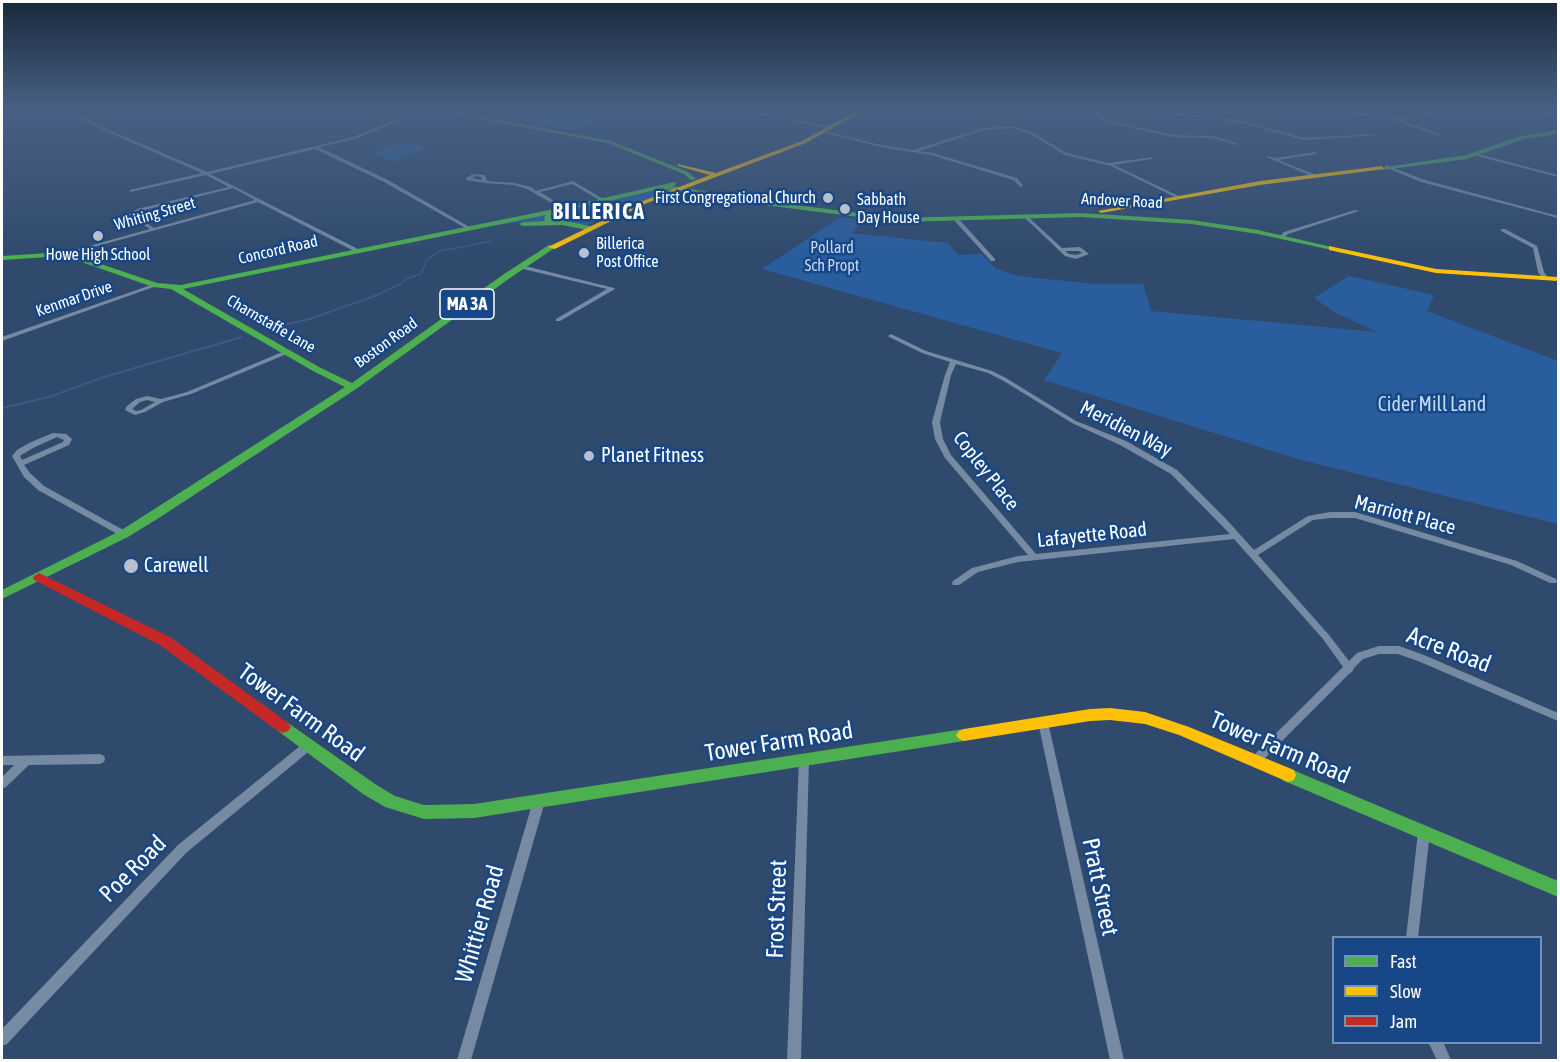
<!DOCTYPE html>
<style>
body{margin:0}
#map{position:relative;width:1560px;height:1062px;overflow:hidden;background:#304a6d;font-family:"Asap Condensed",sans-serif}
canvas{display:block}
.frame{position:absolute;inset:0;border:3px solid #fff;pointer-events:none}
.legend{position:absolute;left:1332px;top:936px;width:210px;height:108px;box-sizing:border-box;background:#174786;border:2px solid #7491b6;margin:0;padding:8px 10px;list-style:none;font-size:18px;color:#fff}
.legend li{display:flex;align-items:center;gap:12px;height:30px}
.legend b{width:30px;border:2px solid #7491b6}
</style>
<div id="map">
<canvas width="1560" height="1062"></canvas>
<div class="frame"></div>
<ul class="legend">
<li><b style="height:8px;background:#4caf50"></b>Fast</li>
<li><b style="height:8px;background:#ffc107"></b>Slow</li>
<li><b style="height:8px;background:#c62828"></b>Jam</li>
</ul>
</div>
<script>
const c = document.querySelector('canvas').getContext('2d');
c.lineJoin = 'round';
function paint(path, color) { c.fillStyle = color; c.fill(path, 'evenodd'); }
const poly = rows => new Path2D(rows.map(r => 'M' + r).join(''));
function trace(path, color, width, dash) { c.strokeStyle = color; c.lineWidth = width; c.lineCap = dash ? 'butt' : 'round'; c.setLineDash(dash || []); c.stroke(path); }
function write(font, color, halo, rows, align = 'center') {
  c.font = font + ' "Asap Condensed",sans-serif'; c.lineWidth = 5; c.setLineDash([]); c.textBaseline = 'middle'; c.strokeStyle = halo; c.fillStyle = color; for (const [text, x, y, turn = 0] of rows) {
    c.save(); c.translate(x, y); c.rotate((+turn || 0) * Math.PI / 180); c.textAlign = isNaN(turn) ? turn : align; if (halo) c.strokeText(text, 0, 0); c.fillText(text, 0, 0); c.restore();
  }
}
paint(poly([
 [546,111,598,120,598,121,574,130,520,120],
 [411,142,425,148,393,162,371,152],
 [658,190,660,194,586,225,555,220,501,224],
 [840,217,864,220,851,233,948,243,958,255,982,254,996,269,1018,276,1095,284,1143,284,1151,311,1377,332,1336,313,1314,298,1349,276,1434,295,1427,311,1558,361,1558,524,1298,459,1044,380,1062,353,762,269]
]), '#2a5d9d');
trace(poly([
 [373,297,402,283,405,279,421,274,427,259,440,251,492,241]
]), '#385b89', 1.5);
trace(poly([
 [270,328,310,319,377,295],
 [2,408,49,397,104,377,242,337]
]), '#385b89', 2);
paint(poly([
 [63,108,65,108,107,129,207,172,353,137,425,108,431,108,355,139,319,147,388,180,473,229,469,230,384,182,315,149,210,174,358,249,358,251,354,251,258,202,57,257,57,255,150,229,128,215,137,209,229,187,206,175,130,192,130,190,202,173,105,131,63,110,63,108],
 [233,188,255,200,154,228,133,215,141,211,233,188],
 [469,108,476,108,456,115,453,114,469,108],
 [737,108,831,127,833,128,831,129,738,110,737,108],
 [1094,108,1098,108,1098,114,1111,121,1173,135,1213,136,1239,144,1237,145,1213,138,1173,137,1110,123,1095,116,1094,108],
 [1124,108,1138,108,1242,121,1304,138,1375,134,1377,135,1304,140,1242,123,1124,108],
 [1310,108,1323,108,1397,118,1456,108,1467,108,1400,120,1440,134,1439,136,1391,119,1310,108],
 [1493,108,1510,108,1558,113,1558,115,1493,108],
 [1012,126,1030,131,1067,153,1108,163,1153,157,1152,159,1114,165,1179,196,1175,197,1111,166,1065,155,1028,133,1012,128,984,130,919,151,933,153,1017,178,1023,186,1021,187,1013,180,931,155,881,147,822,132,824,131,881,145,913,150,984,128,1012,126],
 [1316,152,1317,154,1278,160,1314,174,1314,176,1312,176,1266,157,1268,156,1274,158,1316,152],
 [1478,154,1558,175,1558,177,1477,156,1478,154],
 [1386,165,1425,180,1558,216,1558,218,1421,182,1385,167,1386,165],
 [473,174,485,175,487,181,514,183,531,187,536,191,573,181,605,200,601,201,572,184,540,192,566,208,566,210,564,210,527,189,514,185,485,183,466,180,466,178,473,174],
 [476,176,481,177,482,180,472,178,476,176],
 [1355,210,1359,211,1288,234,1283,238,1279,237,1284,232,1355,210],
 [1026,215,1062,248,1080,247,1089,254,1076,259,1065,256,1024,217,1024,216,1026,215],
 [1065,251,1079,251,1082,253,1076,255,1069,254,1065,251],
 [954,218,958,218,995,259,995,261,991,261,954,220,954,218],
 [1501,229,1505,229,1537,246,1544,272,1549,279,1548,280,1544,280,1538,272,1533,248,1501,231,1501,229],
 [521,265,614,288,615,289,560,321,556,321,556,319,607,289,519,268,518,267,521,265],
 [154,284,159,285,2,341,2,337,154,284],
 [891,334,926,351,992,371,1006,378,1076,421,1126,441,1177,470,1226,519,1254,550,1308,516,1330,512,1355,512,1517,561,1556,579,1557,581,1556,583,1550,583,1511,565,1355,518,1330,518,1313,520,1258,555,1329,635,1349,661,1357,653,1379,646,1399,646,1424,655,1558,713,1558,721,1418,661,1398,654,1379,654,1363,659,1354,668,1352,672,1350,673,1259,764,1255,766,1251,764,1250,761,1251,758,1343,667,1323,639,1234,539,1018,562,978,572,959,585,953,585,952,583,953,581,972,568,1018,556,1028,555,945,458,935,439,932,422,945,375,950,362,922,353,889,337,888,336,891,334],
 [956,364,988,373,1002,380,1072,423,1120,445,1171,474,1230,534,1036,554,951,455,943,439,940,422,951,375,956,364],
 [287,350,290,352,289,353,191,394,163,402,145,412,135,415,125,410,127,406,136,399,147,396,161,399,187,392,287,350],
 [147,400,155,402,141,410,136,411,132,409,140,402,147,400],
 [53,433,66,434,72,439,69,445,24,465,30,473,44,486,127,532,128,534,127,536,121,536,38,490,24,477,12,456,17,450,29,443,53,433],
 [57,437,64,440,63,442,22,460,20,456,23,454,35,447,57,437],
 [1043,718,1047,719,1048,722,1124,1060,1110,1060,1038,722,1039,719,1043,718],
 [309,741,313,742,314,745,313,748,186,853,7,1044,2,1046,2,1029,178,845,305,742,309,741],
 [100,754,104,756,105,759,104,762,100,764,29,765,6,787,2,789,2,777,14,765,2,765,2,756,100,754],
 [804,754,808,756,809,759,801,1060,787,1060,799,759,800,756,804,754],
 [539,796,543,798,545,801,471,1060,457,1060,533,801,535,798,539,796],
 [1424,827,1428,828,1430,832,1418,938,1406,938,1418,832,1420,828,1424,827],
 [1428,1042,1443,1042,1451,1060,1437,1060,1428,1042]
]), '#768aa3');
paint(poly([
 [421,108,433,108,611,141,688,172,696,179,691,180,684,174,608,143,421,108],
 [1558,130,1558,134,1524,139,1467,159,1382,170,1379,168,1466,155,1521,136,1558,130],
 [674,182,677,184,673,186,764,201,898,218,1081,213,1192,220,1258,230,1336,248,1332,250,1258,234,1192,224,1081,217,898,222,764,205,681,190,656,190,566,211,551,218,590,226,591,228,587,230,562,225,523,226,519,224,523,222,545,221,544,217,546,215,183,289,319,367,352,383,504,274,549,245,556,247,510,278,356,389,162,516,128,537,2,599,2,590,120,531,345,387,313,371,171,289,153,287,73,259,48,257,2,260,2,256,48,253,74,255,157,283,181,285,564,207,674,182],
 [283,721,288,723,375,784,395,796,424,805,474,804,964,729,969,731,972,735,969,739,964,741,474,818,424,819,385,807,363,794,278,731,275,727,278,723,283,721],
 [1288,768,1558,881,1558,897,1282,780,1280,775,1282,770,1288,768]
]), '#4caf50');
paint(poly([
 [862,108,868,108,806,143,647,203,555,249,548,247,643,201,710,175,678,166,678,164,716,173,802,141,862,108],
 [1382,166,1384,169,1260,185,1101,213,1098,211,1260,181,1382,166],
 [1329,246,1436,269,1558,277,1558,281,1436,273,1329,250,1329,246],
 [1110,708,1145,712,1189,727,1294,770,1296,775,1294,780,1288,782,1179,735,1145,724,1110,720,1090,721,964,741,959,739,956,735,959,731,964,729,1090,709,1110,708]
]), '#ffc107');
paint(poly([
 [39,573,170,637,288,723,291,727,288,731,283,733,278,731,160,645,34,580,33,577,39,573]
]), '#c62828');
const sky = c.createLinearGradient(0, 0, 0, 257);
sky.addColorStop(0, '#1a293c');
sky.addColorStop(0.42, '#486084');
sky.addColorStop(1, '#48608400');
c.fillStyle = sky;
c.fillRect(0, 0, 1560, 257);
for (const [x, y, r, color] of [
 [828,198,6,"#b7c0cc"],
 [845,209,6,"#b7c0cc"],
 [98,236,6,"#b7c0cc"],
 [584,253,6,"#b7c0cc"],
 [589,456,6,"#b7c0cc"],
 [131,566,8,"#b7c0cc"]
]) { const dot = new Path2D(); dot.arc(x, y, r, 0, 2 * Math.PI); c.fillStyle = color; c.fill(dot); trace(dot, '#174786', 2); }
write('16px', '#fff', '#174786', [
 ["First Congregational Church",816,198,"right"],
 ["Sabbath",857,200],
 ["Day House",857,218],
 ["Billerica",596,244],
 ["Post Office",596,262],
 ["Howe High School",98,255,"center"]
], 'left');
write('16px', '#fff', '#174786', [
 ["Andover Road",1122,201,3],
 ["Whiting Street",155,214,-16],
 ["Concord Road",278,250,-13],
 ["Kenmar Drive",74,299,-19],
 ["Charnstaffe Lane",271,324,30],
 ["Boston Road",386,343,-36]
]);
write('16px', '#c2dbfa', '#174786', [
 ["Pollard",832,248],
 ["Sch Propt",832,266]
]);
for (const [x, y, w] of [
 [467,304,54]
]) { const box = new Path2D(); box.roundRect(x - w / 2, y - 15, w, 30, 4.5); c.fillStyle = '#174786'; c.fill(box); trace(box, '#fff', 1.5); }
write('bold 18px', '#fff', null, [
 ["MA 3A",467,304]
]);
write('20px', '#c2dbfa', '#174786', [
 ["Cider Mill Land",1432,405]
]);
write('20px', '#fff', '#174786', [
 ["Meridien Way",1126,429,27],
 ["Copley Place",986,471,52],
 ["Marriott Place",1405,515,15],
 ["Lafayette Road",1092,535,-6]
]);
write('20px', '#fff', '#174786', [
 ["Planet Fitness",601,456],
 ["Carewell",144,566]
], 'left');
c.letterSpacing = '1.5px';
write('bold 22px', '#fff', '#174786', [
 ["BILLERICA",599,212]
]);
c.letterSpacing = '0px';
write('24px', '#fff', '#174786', [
 ["Acre Road",1449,650,21],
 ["Tower Farm Road",301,713,36],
 ["Tower Farm Road",779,742,-9],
 ["Tower Farm Road",1280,748,23],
 ["Poe Road",133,869,-45],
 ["Pratt Street",1100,887,78],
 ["Frost Street",777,909,-88],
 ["Whittier Road",480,924,-74]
]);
</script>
